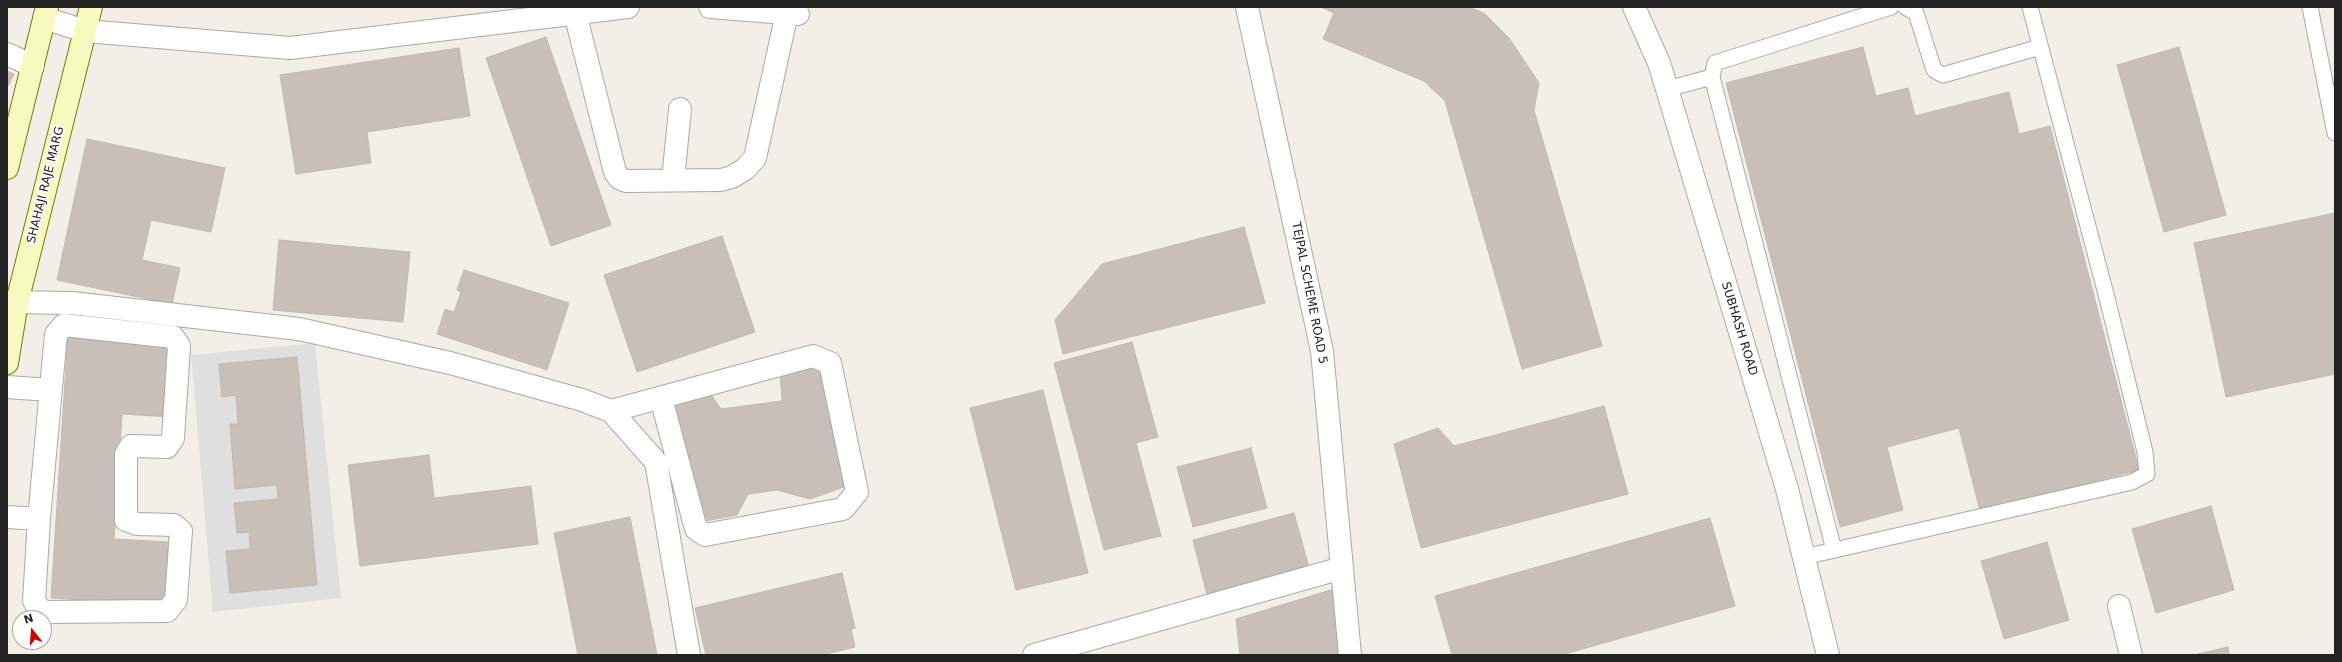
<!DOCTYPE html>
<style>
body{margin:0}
#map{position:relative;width:2342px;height:662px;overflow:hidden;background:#f2efe9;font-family:"DejaVu Sans",sans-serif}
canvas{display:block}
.frame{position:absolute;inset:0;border:8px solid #222;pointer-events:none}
.north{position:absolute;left:12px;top:610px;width:40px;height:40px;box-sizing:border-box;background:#fff;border:1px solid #a7a7a7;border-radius:50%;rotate:343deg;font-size:11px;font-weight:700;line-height:16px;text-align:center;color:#222}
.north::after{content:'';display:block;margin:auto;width:14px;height:18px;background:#d40000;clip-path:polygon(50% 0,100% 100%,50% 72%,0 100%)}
</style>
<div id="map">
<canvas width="2342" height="662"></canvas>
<div class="frame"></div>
<div class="north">N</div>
</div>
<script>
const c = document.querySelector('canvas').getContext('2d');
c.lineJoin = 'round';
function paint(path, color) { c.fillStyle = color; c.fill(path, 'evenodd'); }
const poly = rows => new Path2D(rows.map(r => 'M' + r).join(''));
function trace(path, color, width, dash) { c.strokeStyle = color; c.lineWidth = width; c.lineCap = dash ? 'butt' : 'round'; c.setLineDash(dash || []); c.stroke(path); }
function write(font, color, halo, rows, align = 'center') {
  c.font = font + ' "DejaVu Sans",sans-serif'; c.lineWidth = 3.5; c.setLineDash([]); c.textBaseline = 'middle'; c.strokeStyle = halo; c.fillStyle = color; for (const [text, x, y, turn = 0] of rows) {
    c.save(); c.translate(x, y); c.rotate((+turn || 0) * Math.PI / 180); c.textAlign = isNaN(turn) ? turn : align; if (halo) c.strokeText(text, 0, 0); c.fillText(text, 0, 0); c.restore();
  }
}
paint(poly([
 [315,343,341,598,213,612,191,355]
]), '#e0dfdf');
const building = poly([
 [1321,7,1468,7,1484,13,1509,38,1539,83,1534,110,1602,346,1522,369,1445,101,1424,81,1323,39,1334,13,1321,7],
 [546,37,611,225,551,246,486,58,546,37],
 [1863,47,1876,96,1908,88,1915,116,2009,92,2019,134,2050,126,2139,470,1980,511,1959,428,1887,447,1903,510,1840,527,1726,83,1863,47],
 [2179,47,2226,215,2164,232,2117,65,2179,47],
 [459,48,470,116,367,132,371,163,296,174,280,75,459,48],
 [7,71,14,74,7,88,7,71],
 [87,139,225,168,211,232,151,220,142,260,180,268,172,304,57,280,87,139],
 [2335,213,2335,374,2226,397,2194,243,2335,213],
 [1244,227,1265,303,1063,354,1055,320,1102,264,1244,227],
 [722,236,755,332,637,372,604,275,722,236],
 [279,240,410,252,403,322,273,310,279,240],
 [464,270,569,303,547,370,437,334,445,309,454,312,461,292,457,290,464,270],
 [68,335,176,342,171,417,122,414,114,539,169,542,165,605,51,598,68,335],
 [1132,342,1158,437,1136,443,1161,536,1104,550,1054,363,1132,342],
 [297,357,317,585,230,593,226,551,250,549,249,532,237,533,234,503,278,499,277,485,235,489,230,424,238,424,236,395,222,397,219,364,297,357],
 [821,365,850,485,810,499,777,490,748,494,737,515,700,522,672,400,712,396,721,409,782,401,780,369,821,365],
 [1043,390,1088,573,1016,590,970,408,1043,390],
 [1604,406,1628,494,1421,548,1394,444,1438,428,1454,446,1604,406],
 [1251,448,1267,508,1193,527,1177,467,1251,448],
 [429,455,434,498,531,486,538,544,360,566,348,465,429,455],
 [2211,506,2234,590,2156,613,2132,529,2211,506],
 [1294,513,1309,568,1207,595,1193,540,1294,513],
 [630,517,657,655,578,655,554,533,630,517],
 [1710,518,1735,606,1561,655,1452,655,1435,596,1710,518],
 [2047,542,2069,620,2004,639,1981,561,2047,542],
 [842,573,855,628,851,629,855,647,822,655,706,655,695,608,842,573],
 [1334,589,1341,655,1240,655,1236,619,1334,589],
 [2228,647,2229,655,2194,655,2228,647]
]);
paint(building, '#c7bfb8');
trace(building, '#c4b6ab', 1);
const service = poly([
 [1905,7,1916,13,1934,70,1943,75,2040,47],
 [2310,7,2335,133],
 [1712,77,1834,550],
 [1667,89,1712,77,1715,63,1891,7],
 [1804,557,2132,482,2147,474,2145,452,2107,298,2030,7]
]);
const minor = poly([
 [710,7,798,14],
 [1247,7,1322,351,1350,655],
 [575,13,615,172,619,178,626,181,721,180,732,177,745,169,755,158,787,13],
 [44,18,85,31,290,48,628,7],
 [7,54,33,66],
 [673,180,680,109],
 [7,302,72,303,299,329,450,363,582,400,611,411,656,462,689,655],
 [64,325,173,337,179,346,173,438,167,447,131,446,126,454,126,520,137,524,174,525,181,531,176,600,167,611,42,612,34,601,39,519,56,334,64,325],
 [7,387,50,390],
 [611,411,813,356,830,363,857,492,843,509,705,535,696,529,661,398],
 [7,517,39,519],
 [2119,606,2131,655],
 [1034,655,1342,568]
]);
const tertiary = poly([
 [1634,7,1659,63,1667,89,1787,489,1828,655]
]);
const secondary = poly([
 [7,168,47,7],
 [7,363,17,302,91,7]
]);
trace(service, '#a9a9a9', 17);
trace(minor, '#a9a9a9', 24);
trace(tertiary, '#a9a9a9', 24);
trace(secondary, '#707d05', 24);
trace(service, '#fff', 15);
trace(minor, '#fff', 22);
trace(tertiary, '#fff', 22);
trace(secondary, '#f7fabf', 22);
write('12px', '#222', '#fff', [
 ["SHAHAJI RAJE MARG",46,185,-76],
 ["TEJPAL SCHEME ROAD 5",1309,293,79],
 ["SUBHASH ROAD",1739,329,73]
]);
</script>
